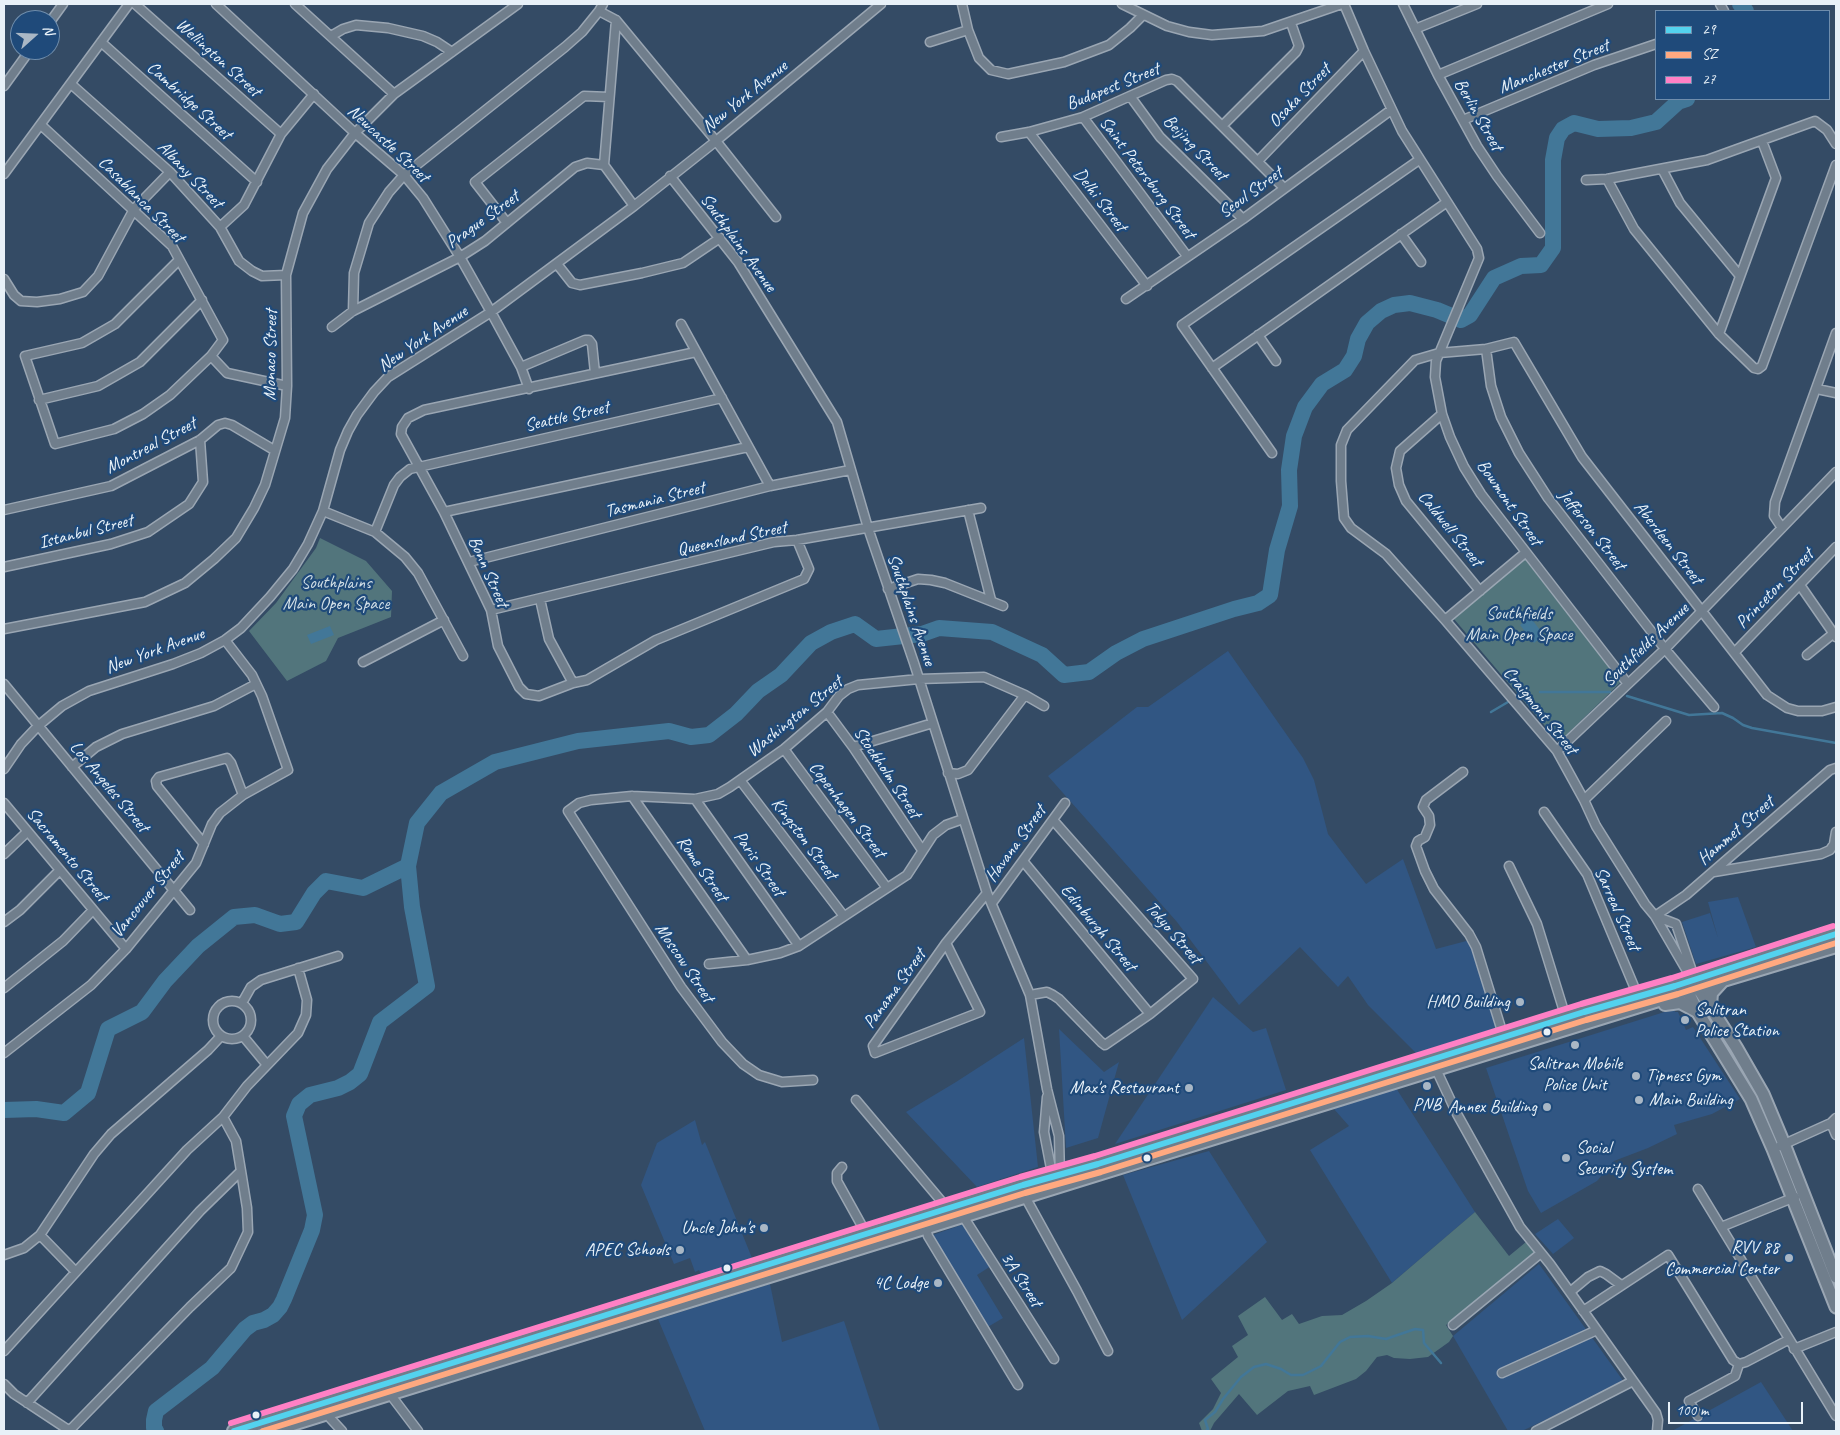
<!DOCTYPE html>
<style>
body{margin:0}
#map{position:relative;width:1840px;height:1435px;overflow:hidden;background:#344b65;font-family:Caveat,sans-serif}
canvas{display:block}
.frame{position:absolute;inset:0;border:5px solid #e8f1f8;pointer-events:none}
.legend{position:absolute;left:1655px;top:10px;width:175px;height:90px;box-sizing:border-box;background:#1f4a7a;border:1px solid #6f8dac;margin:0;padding:6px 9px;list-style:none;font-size:15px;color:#e8f1f8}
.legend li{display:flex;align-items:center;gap:10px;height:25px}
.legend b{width:25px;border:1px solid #6f8dac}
.north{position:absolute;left:10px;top:10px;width:50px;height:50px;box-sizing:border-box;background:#1f4a7a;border:1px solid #6f8dac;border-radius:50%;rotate:70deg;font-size:14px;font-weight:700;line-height:20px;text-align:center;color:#e8f1f8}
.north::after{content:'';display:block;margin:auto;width:18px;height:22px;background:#a9b7c5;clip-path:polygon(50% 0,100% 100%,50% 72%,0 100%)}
.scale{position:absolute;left:1668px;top:1402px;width:135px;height:22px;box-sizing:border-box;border:2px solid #e8f1f8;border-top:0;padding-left:6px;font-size:15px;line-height:18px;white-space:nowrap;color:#e8f1f8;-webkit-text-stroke:4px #1f4a7a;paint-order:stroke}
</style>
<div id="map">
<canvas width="1840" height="1435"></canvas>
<div class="frame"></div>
<ul class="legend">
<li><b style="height:6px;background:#53d2ee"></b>29</li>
<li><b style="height:6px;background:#ffa980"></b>SZ</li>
<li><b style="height:6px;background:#ff80c5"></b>27</li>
</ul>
<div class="north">N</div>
<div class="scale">100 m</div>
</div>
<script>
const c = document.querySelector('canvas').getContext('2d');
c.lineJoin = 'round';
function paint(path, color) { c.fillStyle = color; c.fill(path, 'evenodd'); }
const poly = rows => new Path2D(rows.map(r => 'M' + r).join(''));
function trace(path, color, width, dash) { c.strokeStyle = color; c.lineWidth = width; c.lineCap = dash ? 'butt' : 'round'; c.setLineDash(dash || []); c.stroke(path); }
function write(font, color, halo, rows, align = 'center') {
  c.font = font + ' Caveat,sans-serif'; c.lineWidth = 4.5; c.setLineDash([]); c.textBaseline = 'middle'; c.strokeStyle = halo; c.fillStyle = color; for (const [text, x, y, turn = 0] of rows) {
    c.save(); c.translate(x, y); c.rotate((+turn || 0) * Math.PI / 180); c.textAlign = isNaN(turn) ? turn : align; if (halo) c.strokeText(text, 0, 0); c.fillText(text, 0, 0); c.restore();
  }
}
paint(poly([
 [1228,651,1303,758,1314,780,1328,834,1366,884,1403,859,1436,949,1470,940,1500,1027,1416,1053,1368,1005,1348,976,1338,987,1300,947,1239,1005,1177,922,1048,776,1137,707,1148,707],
 [1738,897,1756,947,1696,964,1682,922,1710,913,1718,938,1708,902],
 [1213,997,1253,1032,1266,1028,1286,1090,1115,1144],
 [1674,1009,1675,1012,1678,1012,1686,1030,1693,1027,1740,1099,1712,1114,1674,1125,1677,1134,1648,1148,1614,1161,1597,1181,1541,1213,1528,1191,1486,1068],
 [1059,1029,1104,1072,1119,1062,1098,1138,1066,1148],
 [1024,1038,1038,1167,977,1187,906,1112,956,1082],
 [1396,1088,1475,1212,1392,1283,1310,1150,1349,1126,1334,1109],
 [695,1120,702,1145,705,1142,752,1258,701,1274,699,1270,695,1272,690,1258,674,1264,641,1185,657,1143],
 [1209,1151,1267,1242,1182,1320,1123,1175],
 [1558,1219,1574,1238,1553,1254,1535,1234],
 [964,1224,991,1266,977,1275,1003,1318,986,1328,930,1236],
 [1539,1264,1624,1382,1522,1431,1508,1431,1453,1336],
 [770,1284,782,1342,844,1321,880,1431,705,1431,658,1319],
 [1761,1382,1793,1431,1672,1431]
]), '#315683');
paint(poly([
 [320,538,366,561,392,591,391,617,338,638,326,661,287,681,249,631,276,603,316,548],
 [1525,559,1621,682,1562,739,1556,739,1454,619],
 [1475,1212,1509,1256,1526,1242,1536,1254,1446,1325,1453,1336,1449,1342,1428,1357,1410,1359,1394,1358,1387,1355,1377,1357,1366,1371,1356,1379,1314,1395,1310,1386,1288,1391,1257,1415,1239,1394,1214,1423,1210,1431,1202,1431,1199,1423,1213,1409,1221,1393,1211,1379,1238,1357,1232,1346,1248,1335,1238,1316,1265,1297,1282,1320,1292,1314,1299,1324,1322,1316,1342,1315,1366,1301,1392,1283]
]), '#52757c');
paint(poly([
 [1530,617,1544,635,1534,643,1520,625],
 [330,626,334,635,311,644,307,635]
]), '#427798');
trace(poly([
 [1540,692,1610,692],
 [1627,696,1689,715,1722,713,1733,718,1743,725,1752,728,1836,743],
 [1520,697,1529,694],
 [1491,712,1508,702],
 [1206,1431,1208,1429,1205,1420,1215,1412,1223,1399,1241,1377,1254,1367,1266,1364,1281,1369,1291,1375,1303,1375,1321,1366,1340,1342,1350,1337,1368,1336,1386,1339,1415,1329,1423,1330,1424,1343,1441,1363]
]), '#427798', 2.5);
trace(poly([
 [1740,4,1746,11],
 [4,1110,36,1109,64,1113,88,1093,108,1029,142,1012,165,981,198,946,234,917,255,915,280,924,296,922,314,893,326,881,363,888,408,866],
 [156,1431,154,1428,154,1420,156,1411,212,1368,245,1329,253,1323,264,1320,273,1315,280,1307,284,1299,312,1230,315,1215,294,1116,299,1104,310,1095,338,1088,350,1082,360,1074,380,1022,427,986,412,907,408,866,417,823,441,793,495,762,578,741,669,731,691,737,709,735,736,714,758,691,781,675,811,643,831,632,855,624,876,639,922,634,939,628,992,632,1042,655,1064,675,1089,672,1116,653,1143,639,1234,609,1258,603,1270,595,1277,550,1290,506,1289,470,1294,436,1305,407,1322,384,1345,370,1354,356,1358,339,1367,323,1381,311,1394,305,1410,303,1437,310,1461,320,1470,315,1494,278,1521,266,1541,265,1553,248,1553,160,1557,138,1563,129,1574,123,1598,129,1631,128,1656,122,1678,102,1687,99]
]), '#427798', 16);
const minor = poly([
 [135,4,281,134],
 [216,4,355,133,404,175,423,198,460,257,491,312,521,367,529,389],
 [295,4,394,94],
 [962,4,968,30,979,58,991,70,1008,74,1064,62,1109,45,1130,28,1143,15],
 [1122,4,1167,26,1189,32,1212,35,1263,31,1342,4],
 [1344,4,1364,51,1402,131,1477,249,1479,258,1436,361,1435,377,1442,414,1450,437,1464,467,1481,494,1628,684],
 [1403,4,1438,75,1477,146,1497,176,1540,233],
 [1720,4,1724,11],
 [599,11,616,20,716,141,776,217],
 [50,22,63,4],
 [1415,29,1477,4],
 [331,36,343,29,356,25,388,28,423,36,437,42,452,52],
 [101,42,257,182],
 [930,42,968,30],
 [1438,75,1608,4],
 [71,84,170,172,220,227,239,261,252,271,262,276,286,275],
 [4,86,30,50],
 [1130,96,1160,137,1243,219],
 [1083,117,1187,256],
 [1463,120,1594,65,1656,44],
 [41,125,172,246,223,340,211,356,170,395,143,414,114,429,55,444,25,356,82,343,115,324,179,260],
 [1222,126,1296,52,1299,46,1291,23],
 [1029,132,1147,286],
 [1001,137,1029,132,1083,117,1166,80,1172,79,1177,81,1284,188],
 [1258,161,1364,51],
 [604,165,616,20],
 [1662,169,1680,203,1740,276],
 [4,174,129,4],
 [670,176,738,262,837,422,868,528,914,663,987,893,1030,995,1047,1089,1059,1136,1060,1177],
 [1607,179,1634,229,1719,334,1754,368,1758,369,1762,366,1836,165],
 [1586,180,1607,179,1707,160,1815,121,1827,130,1836,144],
 [507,223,475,182,584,96,609,97],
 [220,227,244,205,281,134,314,94],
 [1401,234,1421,262],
 [557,264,572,283,580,285,642,273,683,263,720,238],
 [4,279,14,295,21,301,37,302,60,299,83,292,98,276,134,209,170,172],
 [1126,299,1243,219,1391,110],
 [353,311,354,273,369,223,389,192,404,175,565,47,582,32,599,11,603,4],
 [681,324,770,486],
 [332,327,353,311,460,257,485,241,575,167,587,163,604,165,634,206],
 [1719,334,1776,178,1762,141],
 [1258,335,1276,361],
 [1486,349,1491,386,1501,417,1519,453,1548,498,1665,649,1714,707],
 [696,352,424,410,408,418,402,427,401,434,444,512,491,610,498,646,519,687,526,694,539,696,573,683,587,680,656,640,804,579,809,569,797,540],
 [211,356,227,373,287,386],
 [521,367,585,340,589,340,592,344,595,373],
 [1212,368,1447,202],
 [1817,389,1836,393],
 [39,400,98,386,140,362,202,300],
 [1442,414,1400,451,1396,468,1399,485,1406,501,1480,591],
 [1272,453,1182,325,1419,160],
 [4,510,111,486,200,440,218,425,225,423,232,425,274,450],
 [968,510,991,600],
 [323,511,375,532,405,557,418,573,463,656],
 [444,512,748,447],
 [1782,528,1774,516,1775,502,1836,333],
 [375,532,394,485,400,477,410,469,722,398],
 [469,562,770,486,850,470],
 [4,567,111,544,148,532,189,504,203,482,200,440],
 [1800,585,1836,637],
 [888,589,918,579,931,580,945,583,1003,606],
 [540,599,549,639,573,683],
 [491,610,774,542,797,540,981,508],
 [1445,620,1525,553],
 [4,629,145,602,185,583,214,559,236,538,254,508,265,485,285,418,287,386,286,275,303,213,327,169,355,133,394,94,518,4],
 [1735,652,1836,547],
 [1807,655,1834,633],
 [363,662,444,620],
 [4,684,190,910],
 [827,712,853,747,922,850],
 [853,747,933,723],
 [784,749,887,888],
 [1557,751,1665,649,1836,472],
 [72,767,96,747,122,734,214,706,256,684],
 [4,769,21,744,38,726,62,706,89,691,173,664,201,653,225,640,241,628,270,597,293,569,308,544,323,511,340,450,348,431,357,415,374,392,388,377,491,312,634,206,716,141,881,4],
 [1463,772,1426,800,1423,807,1429,816,1430,825,1425,837,1418,841,1416,846,1425,871,1434,889,1469,934,1476,947,1505,1041],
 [948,773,958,774,968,770,1025,695],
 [740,780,843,915],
 [632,796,747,960],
 [695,799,799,946],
 [1584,800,1666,721],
 [4,803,126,949],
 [1544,812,1587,874,1638,996],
 [204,844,157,786,156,781,159,777,227,758,231,763,243,795],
 [4,854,27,832],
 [1023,861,1150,1014],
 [1509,866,1537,924,1566,1018],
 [1714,872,1821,854,1830,850,1834,844,1836,832],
 [992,903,1065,803],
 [1655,916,1686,895,1830,770,1836,768],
 [1655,916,1676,924,1695,980],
 [4,922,20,910,60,870],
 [946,943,980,1012,875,1053,873,1046,946,943,987,893],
 [709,964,747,960,780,953,799,946,907,875,933,835,946,825,963,819],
 [1690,982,1687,971,1655,916,1645,904,1596,826,1584,800,1557,751,1445,620,1386,554,1351,528,1344,518,1341,481,1341,445,1347,430,1415,360,1439,353,1486,349,1514,342,1582,457,1767,695,1787,708,1798,711,1822,711,1836,707],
 [4,988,63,941,93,910],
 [1030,995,1047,992,1053,995,1059,999,1101,1042,1105,1045,1150,1014,1193,979,1053,820],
 '213 1020a19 19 0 1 1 38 0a19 19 0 1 1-38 0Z',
 [242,1003,251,987,261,980,338,956],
 [243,1036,267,1065],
 [4,1053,91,985,126,949,196,863,212,824,220,813,243,795,288,770,262,696,252,675,225,640],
 [1435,1067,1457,1114,1520,1227,1550,1264,1656,1413,1658,1420,1657,1431],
 [813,1080,782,1082,759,1075,743,1064,722,1042,681,987,568,811,579,803,591,800,632,796,695,799,718,794,730,787,784,749,827,712,839,696,848,689,858,685,919,679,984,677,1025,695,1044,706],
 [1047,1097,1044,1132,1053,1179],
 [856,1100,948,1209],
 [1831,1123,1836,1135],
 [1780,1146,1831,1123,1836,1118],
 [842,1167,837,1173,837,1181,867,1235],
 [1698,1189,1836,1416],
 [1026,1194,1028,1202,1077,1291,1108,1351],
 [963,1216,1054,1359],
 [1721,1227,1795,1197],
 [926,1228,928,1236,1018,1385],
 [40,1235,76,1272],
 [4,1255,24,1248,40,1235,94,1154,111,1134,208,1050,221,1036],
 [1570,1292,1588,1277,1600,1271,1606,1274,1621,1285],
 [1583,1311,1668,1255,1733,1360,1739,1364,1746,1362,1788,1340],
 [1453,1325,1541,1253],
 [1794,1349,1836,1332],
 [4,1351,187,1150,223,1117,247,1086,298,1033,306,1015,307,1000,298,968],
 [1502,1373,1597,1330],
 [4,1384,14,1394,70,1431],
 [389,1390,393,1398,418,1431],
 [27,1403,200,1211,241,1171,236,1141,223,1117],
 [327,1411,330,1418,342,1431],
 [1698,1416,1689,1401,1735,1376,1739,1364],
 [69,1431,190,1307,231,1268,248,1232,247,1208,241,1171],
 [1536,1431,1633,1381]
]);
const secondary = poly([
 [1695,980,1698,988,1736,1047,1763,1094,1784,1144,1836,1277],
 [1690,982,1690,996,1697,1011,1751,1099,1773,1149,1836,1307]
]);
const trunk = poly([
 [1700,987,1836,946],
 [1665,1004,1680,1002,1697,1011],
 [1710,1006,1711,993,1722,981],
 [234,1431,1023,1185,1098,1164,1254,1114,1584,1012,1675,986,1836,934],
 [270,1431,1681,993]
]);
trace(minor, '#9aa6b3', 11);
trace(secondary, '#9aa6b3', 15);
trace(trunk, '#9aa6b3', 16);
trace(minor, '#707e8c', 8);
trace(secondary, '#707e8c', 11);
trace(trunk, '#707e8c', 12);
trace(poly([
 [234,1431,1023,1185,1098,1164,1584,1012,1675,986,1836,934]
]), '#53d2ee', 6);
trace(poly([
 [263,1431,1025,1193,1101,1172,1586,1020,1678,994,1836,943]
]), '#ffa980', 6);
trace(poly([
 [231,1423,1020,1177,1095,1156,1581,1004,1672,978,1833,926]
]), '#ff80c5', 6);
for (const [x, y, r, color] of [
 [1520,1002,5,"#a9b7c5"],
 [1685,1020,5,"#a9b7c5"],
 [1547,1032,4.5,"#e8f1f8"],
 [1575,1045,5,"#a9b7c5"],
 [1636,1076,5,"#a9b7c5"],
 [1427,1086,5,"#a9b7c5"],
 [1189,1088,5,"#a9b7c5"],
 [1639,1100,5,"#a9b7c5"],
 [1547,1107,5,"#a9b7c5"],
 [1147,1158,4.5,"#e8f1f8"],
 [1566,1158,5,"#a9b7c5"],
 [764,1228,5,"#a9b7c5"],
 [680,1250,5,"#a9b7c5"],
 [1789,1258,5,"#a9b7c5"],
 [727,1268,4.5,"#e8f1f8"],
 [938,1283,5,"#a9b7c5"],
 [256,1415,4.5,"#e8f1f8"]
]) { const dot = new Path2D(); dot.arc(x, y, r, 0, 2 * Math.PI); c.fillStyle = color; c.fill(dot); trace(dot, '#1f4a7a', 2); }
write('18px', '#e8f1f8', '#1f4a7a', [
 ["Wellington Street",218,58,42],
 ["Manchester Street",1554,67,-22],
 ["Budapest Street",1113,87,-22],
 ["Osaka Street",1300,96,-46],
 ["New York Avenue",745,97,-39],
 ["Cambridge Street",189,101,42],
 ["Berlin Street",1478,115,60],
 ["Newcastle Street",388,144,43],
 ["Beijing Street",1195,148,46],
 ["Albany Street",190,175,46],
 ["Saint Petersburg Street",1147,178,53],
 ["Seoul Street",1251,193,-36],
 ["Casablanca Street",141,200,45],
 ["Delhi Street",1100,200,52],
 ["Prague Street",483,220,-36],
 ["Southplains Avenue",738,243,54],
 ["New York Avenue",423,339,-34],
 ["Monaco Street",271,355,-89],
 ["Seattle Street",567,417,-13],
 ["Montreal Street",151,446,-28],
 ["Tasmania Street",655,500,-14],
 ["Bowmont Street",1509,503,55],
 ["Caldwell Street",1450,529,51],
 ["Jefferson Street",1592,530,52],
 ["Istanbul Street",86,532,-14],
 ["Queensland Street",732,539,-12],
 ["Aberdeen Street",1668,543,52],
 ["Bonn Street",488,572,66],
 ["Princeton Street",1775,589,-46],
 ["Southplains Avenue",911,610,71],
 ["Southfields Avenue",1646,645,-44],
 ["New York Avenue",155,651,-20],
 ["Craigmont Street",1540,711,51],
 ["Washington Street",795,717,-39],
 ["Stockholm Street",887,773,56],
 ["Los Angeles Street",109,787,50],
 ["Copenhagen Street",847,810,53],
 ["Hammet Street",1736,831,-41],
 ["Kingston Street",804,839,53],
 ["Havana Street",1016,844,-54],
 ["Sacramento Street",67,855,50],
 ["Paris Street",759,864,55],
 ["Rome Street",702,869,55],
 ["Vancouver Street",148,895,-51],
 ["Sarreal Street",1617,909,66],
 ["Edinburgh Street",1098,928,50],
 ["Tokyo Street",1173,933,49],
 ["Moscow Street",684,963,56],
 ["Panama Street",895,989,-54],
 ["3A Street",1021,1280,57]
]);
write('18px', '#d2dfe6', '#1f4a7a', [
 ["Southplains",336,583],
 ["Main Open Space",336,604],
 ["Southfields",1519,614],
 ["Main Open Space",1519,635]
]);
write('18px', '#e8f1f8', '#1f4a7a', [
 ["HMO Building",1510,1002],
 ["Salitran",1695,1010,"left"],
 ["Police Station",1695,1031,"left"],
 ["Salitran Mobile",1575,1064,"center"],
 ["Police Unit",1575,1085,"center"],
 ["Tipness Gym",1646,1076,"left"],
 ["Max's Restaurant",1179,1088],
 ["Main Building",1649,1100,"left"],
 ["PNB",1427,1105,"center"],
 ["Annex Building",1537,1107],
 ["Social",1576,1148,"left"],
 ["Security System",1576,1169,"left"],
 ["Uncle John's",754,1228],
 ["RVV 88",1779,1248],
 ["Commercial Center",1779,1269],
 ["APEC Schools",670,1250],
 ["4C Lodge",928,1283]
], 'right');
</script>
